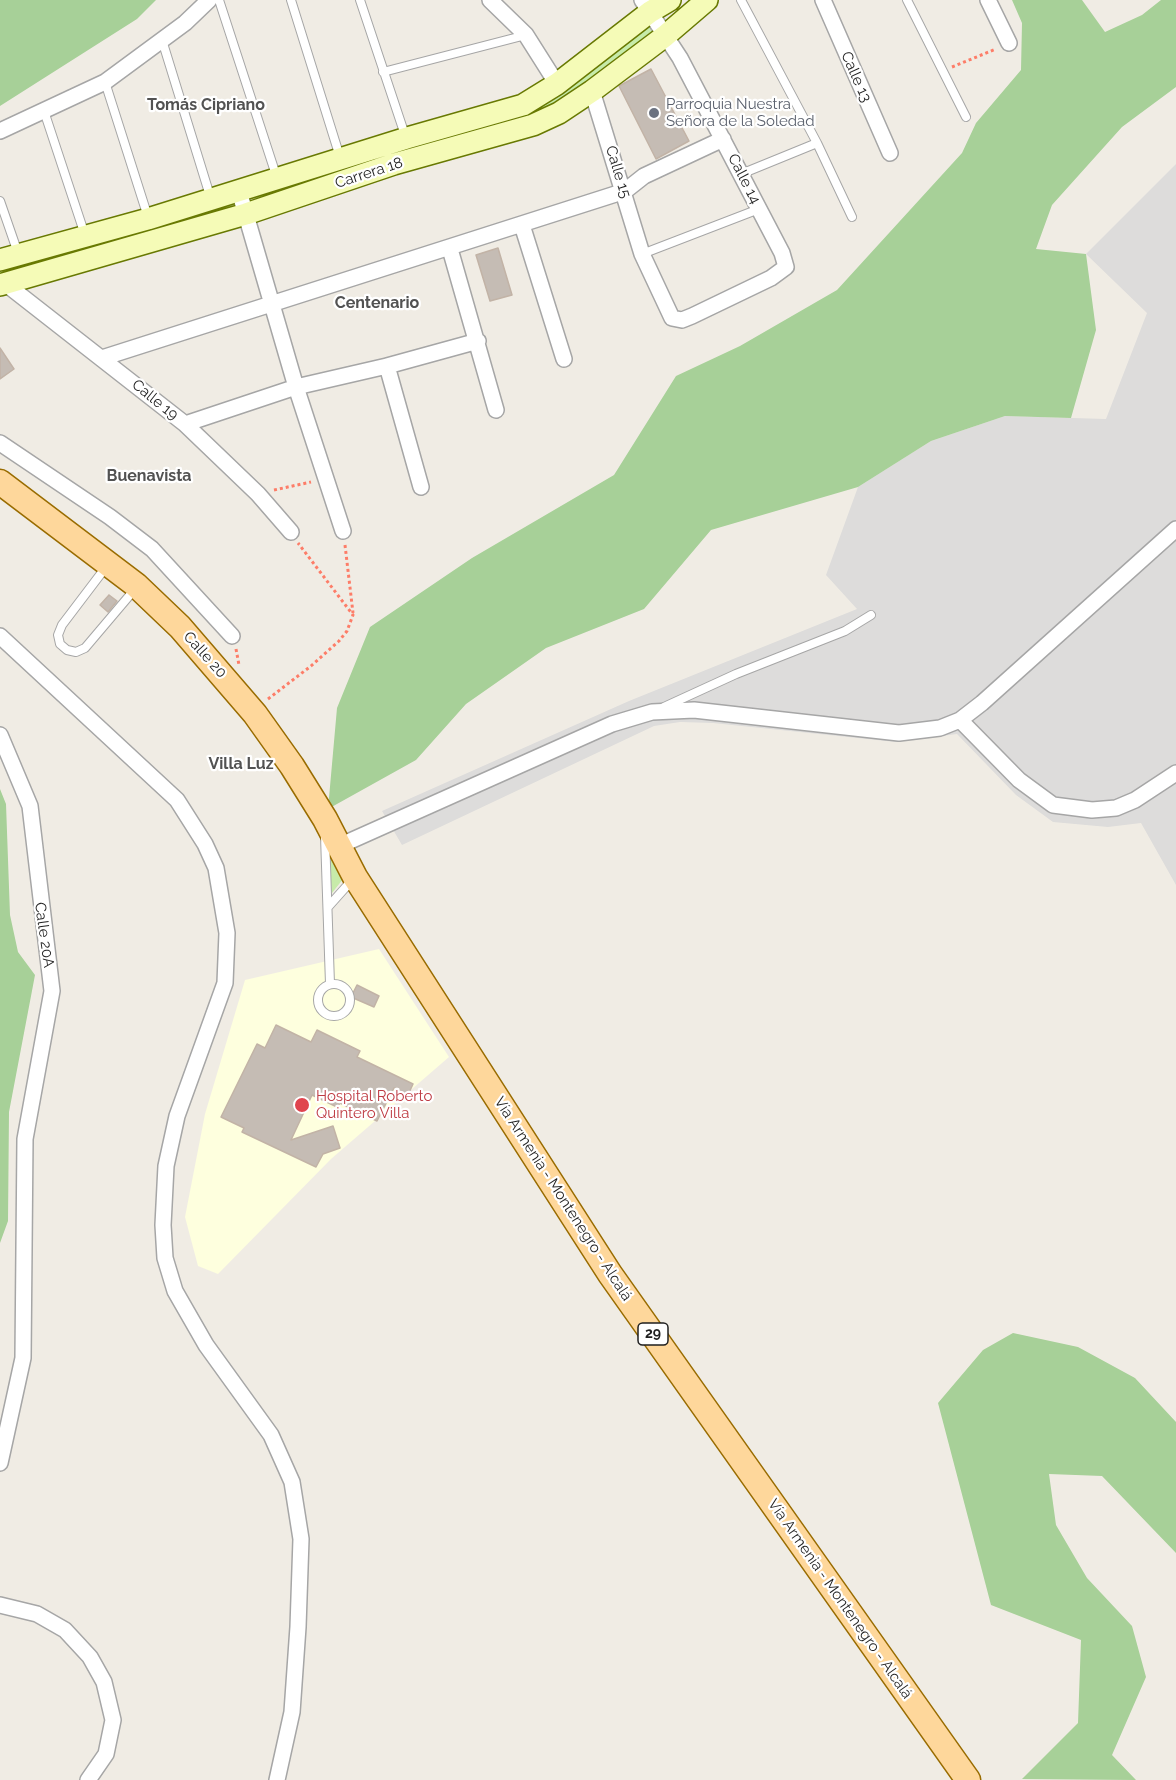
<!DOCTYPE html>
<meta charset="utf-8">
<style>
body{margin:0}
canvas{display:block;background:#f0ece4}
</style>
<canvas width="1176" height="1780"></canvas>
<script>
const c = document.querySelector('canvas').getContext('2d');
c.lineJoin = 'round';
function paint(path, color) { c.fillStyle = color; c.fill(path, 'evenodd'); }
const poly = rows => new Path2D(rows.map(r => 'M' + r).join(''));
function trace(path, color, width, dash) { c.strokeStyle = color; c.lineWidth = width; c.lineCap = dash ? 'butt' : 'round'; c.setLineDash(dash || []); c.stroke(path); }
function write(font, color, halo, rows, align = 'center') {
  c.font = font + ' Raleway,sans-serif'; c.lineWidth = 4.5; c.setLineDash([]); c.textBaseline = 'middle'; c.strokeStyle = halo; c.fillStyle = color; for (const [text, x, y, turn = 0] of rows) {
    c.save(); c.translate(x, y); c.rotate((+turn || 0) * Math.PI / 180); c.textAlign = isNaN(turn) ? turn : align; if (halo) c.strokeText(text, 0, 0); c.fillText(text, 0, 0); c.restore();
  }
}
paint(poly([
 [1176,164,1176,885,1141,823,1108,827,1053,822,1016,795,957,734,896,742,713,723,680,722,654,726,402,845,382,811,629,701,857,609,826,575,858,487,931,441,1005,416,1106,419,1147,313,1086,254]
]), '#dddcdb');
paint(poly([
 [379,949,449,1057,331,1159,218,1274,198,1266,185,1217,205,1114,245,980]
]), '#feffde');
paint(poly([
 [650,25,654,32,559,103,530,117,256,201,254,195,528,114],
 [230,204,231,208,0,277,0,272],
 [328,847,347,874,332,893]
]), '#c7eba9');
paint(poly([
 [0,0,156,0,137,19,0,106],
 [1012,0,1082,0,1105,32,1142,15,1161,0,1176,0,1176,87,1122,127,1052,205,1036,249,1086,254,1096,330,1071,418,1005,416,931,441,858,487,711,530,644,609,546,648,466,704,416,760,328,809,337,708,370,627,472,558,614,475,676,376,740,346,837,290,962,153,976,123,1021,70,1022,23],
 [0,789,6,804,10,915,18,952,35,975,9,1112,8,1221,0,1243],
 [1013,1333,1078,1347,1135,1378,1176,1422,1176,1553,1102,1476,1049,1474,1056,1525,1087,1578,1132,1626,1146,1677,1112,1755,1136,1780,1022,1779,1078,1723,1081,1640,991,1605,938,1403,983,1350]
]), '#a7d098');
const building = poly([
 [651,69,689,141,656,159,619,86,651,69],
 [498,248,512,295,490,301,476,255,498,248],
 [0,348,14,369,0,379,0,348],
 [109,595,117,601,108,612,100,605,109,595],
 [357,985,379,996,374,1007,351,997,357,985],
 [276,1025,311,1042,317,1030,360,1051,357,1057,413,1084,408,1095,394,1088,377,1121,340,1103,337,1107,312,1095,291,1140,333,1126,340,1148,323,1154,316,1167,242,1132,244,1128,221,1117,257,1044,265,1048,276,1025]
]);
paint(building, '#c5bcb4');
trace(building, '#c2b3a6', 1.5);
const lane = poly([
 [219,0,277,178],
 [291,0,340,157],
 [360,0,406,138],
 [741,0,817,143,852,217],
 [907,0,966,117],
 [162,40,211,199],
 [383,72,526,35],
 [105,82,148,217],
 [44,111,85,235],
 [741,174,817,143],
 [0,201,18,253],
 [642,254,759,209],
 [106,567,62,625,58,635,60,644,67,650,76,652,85,648,135,589],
 [664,707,736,674,845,631,871,615],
 [325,836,330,984],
 [328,907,353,879],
 '318 1000a16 16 0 1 1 32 0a16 16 0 1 1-32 0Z'
]);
const street = poly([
 [490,0,526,35,557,84],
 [823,0,890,153],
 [988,0,1009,43],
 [592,91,642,254,672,318,682,320,692,316,771,278,786,267,782,253,680,58,642,0],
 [0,131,105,82,185,23,209,0],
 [239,191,296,387,343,531],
 [522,225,564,359],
 [450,249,496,410],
 [6,284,185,424,258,494,291,532],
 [102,358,625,191,644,176,723,139],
 [387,366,421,487],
 [185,424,296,387,387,366,478,341],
 [0,443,110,517,152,549,232,636],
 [0,636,177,800,205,844,216,868,227,933,225,983,177,1116,166,1166,163,1225,165,1258,175,1291,206,1345,271,1435,292,1482,301,1539,298,1627,292,1712,277,1780],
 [960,720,1019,780,1053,805,1092,810,1116,808,1135,800,1176,773],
 [0,735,30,806,52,991,25,1139,23,1358,0,1463],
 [339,846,612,724,652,712,694,710,899,733,940,728,960,720,982,703,1176,529],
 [0,1605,37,1614,65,1630,90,1657,104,1682,113,1720,106,1754,88,1780]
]);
const secondary = poly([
 [0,260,148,219,407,138,523,105,557,84,650,12,670,0],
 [0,285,246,214,394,164,533,125,559,113,592,91,665,36,707,0]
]);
const primary = poly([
 [0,482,136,585,180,627,255,714,292,766,325,819,355,877,610,1274,968,1780]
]);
trace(lane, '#a6a6a6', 10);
trace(street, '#a6a6a6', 18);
trace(secondary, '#687902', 24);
trace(primary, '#996c00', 27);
trace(poly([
 [952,67,996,49],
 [274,490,311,482],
 [345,545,353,613],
 [236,649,239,665],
 [268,699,311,666,339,641,347,631,353,615,298,543]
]), '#fd7d68', 3, [3, 3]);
trace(lane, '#fff', 8);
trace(street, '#fff', 15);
trace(secondary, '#f5fbb7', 21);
trace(primary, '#fed79b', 24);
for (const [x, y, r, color] of [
 [654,113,6,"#6b7280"],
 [302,1105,8,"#e0444e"]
]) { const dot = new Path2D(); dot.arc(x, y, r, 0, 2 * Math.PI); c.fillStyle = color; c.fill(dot); trace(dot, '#fff', 2); }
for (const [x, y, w] of [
 [653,1334,30]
]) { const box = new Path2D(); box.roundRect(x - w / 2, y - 11, w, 22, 4.5); c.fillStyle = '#fff'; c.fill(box); trace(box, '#1f1f1f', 1.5); }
write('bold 14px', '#1f1f1f', null, [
 ["29",653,1334]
]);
write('15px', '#1f1f1f', '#fff', [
 ["Calle 13",856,77,66],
 ["Calle 15",618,172,73],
 ["Carrera 18",369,173,-18],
 ["Calle 14",744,179,63],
 ["Calle 19",155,400,39],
 ["Calle 20",205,655,48],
 ["Calle 20A",44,935,82],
 ["Vía Armenia - Montenegro - Alcalá",563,1199,57],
 ["Vía Armenia - Montenegro - Alcalá",840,1599,55]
]);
write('15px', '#5b616d', '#fff', [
 ["Parroquia Nuestra",666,104],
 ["Señora de la Soledad",666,121]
], 'left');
write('15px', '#be3a42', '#fff', [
 ["Hospital Roberto",316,1096],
 ["Quintero Villa",316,1113]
], 'left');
write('bold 16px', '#525252', '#fff', [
 ["Tomás Cipriano",206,105],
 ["Centenario",377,303],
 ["Buenavista",149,476],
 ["Villa Luz",241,764]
]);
</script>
